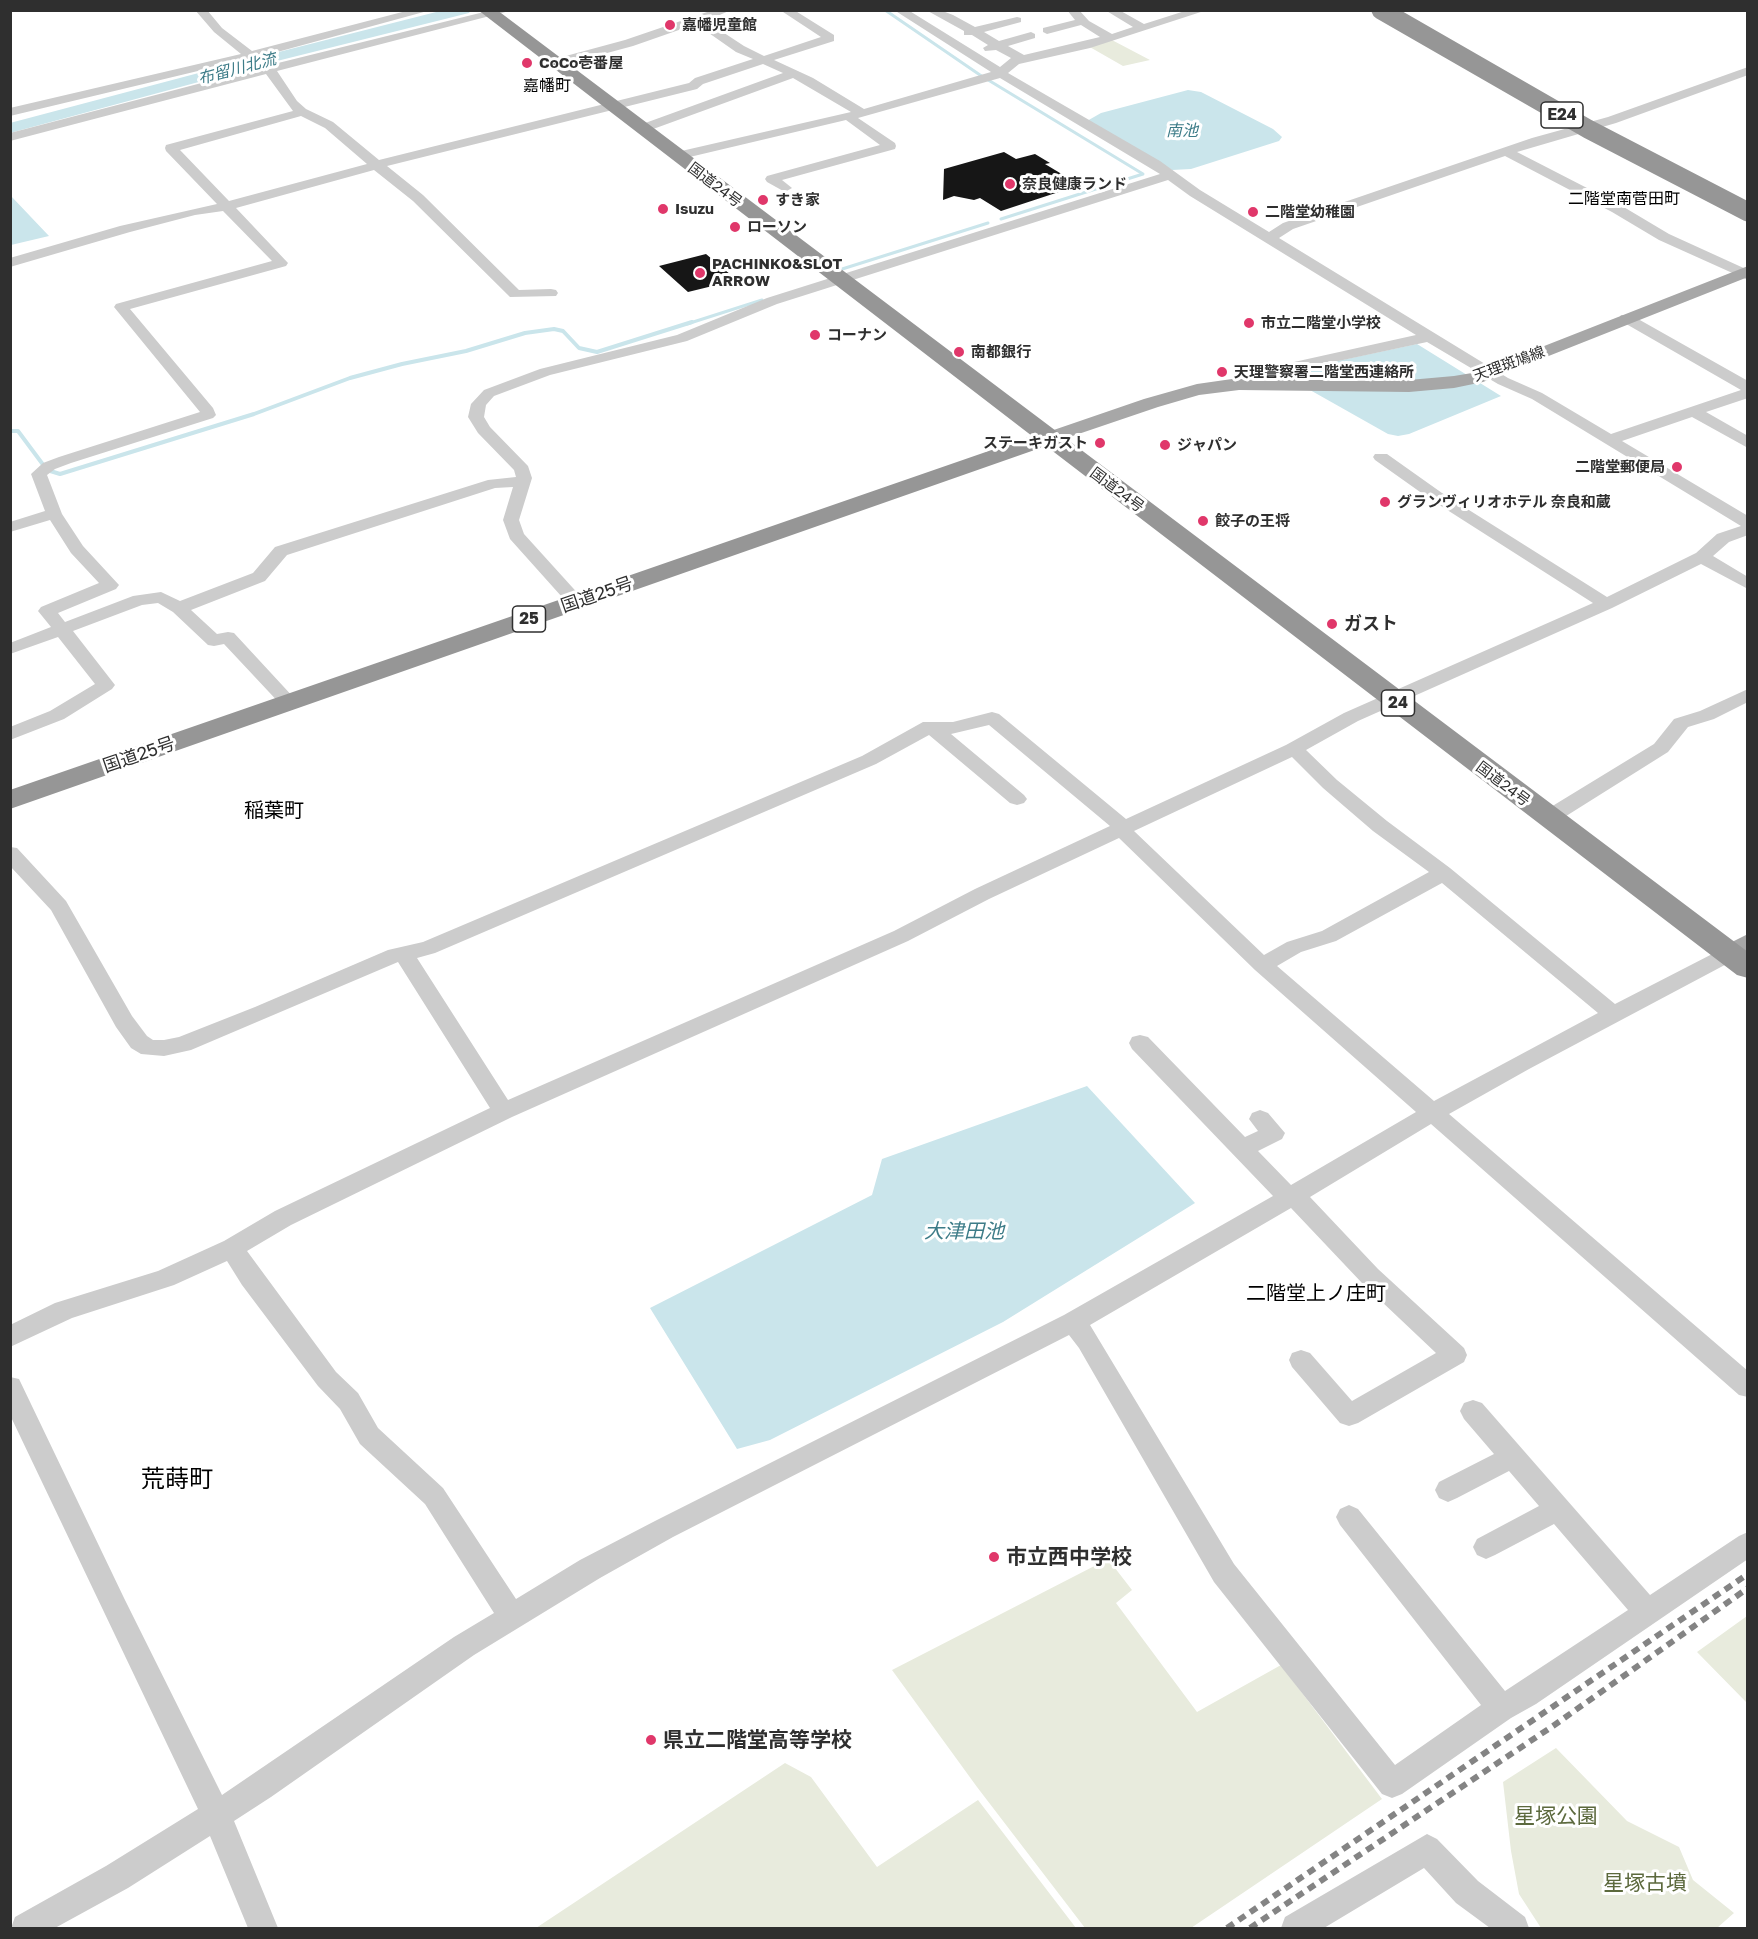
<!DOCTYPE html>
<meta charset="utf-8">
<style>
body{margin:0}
#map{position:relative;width:1758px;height:1939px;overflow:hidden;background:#fff;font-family:"Golos Text",sans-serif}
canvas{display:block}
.frame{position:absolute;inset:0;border:12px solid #2f2f2f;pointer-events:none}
</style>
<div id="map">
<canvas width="1758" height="1939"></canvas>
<div class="frame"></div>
</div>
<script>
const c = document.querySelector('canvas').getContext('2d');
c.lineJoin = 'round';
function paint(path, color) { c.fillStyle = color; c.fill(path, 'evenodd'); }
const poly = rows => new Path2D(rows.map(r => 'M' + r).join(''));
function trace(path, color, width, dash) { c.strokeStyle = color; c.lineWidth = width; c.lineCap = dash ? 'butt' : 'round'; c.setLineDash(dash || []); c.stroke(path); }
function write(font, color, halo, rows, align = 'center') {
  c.font = font + ' "Golos Text","Noto Sans JP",sans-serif'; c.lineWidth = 6; c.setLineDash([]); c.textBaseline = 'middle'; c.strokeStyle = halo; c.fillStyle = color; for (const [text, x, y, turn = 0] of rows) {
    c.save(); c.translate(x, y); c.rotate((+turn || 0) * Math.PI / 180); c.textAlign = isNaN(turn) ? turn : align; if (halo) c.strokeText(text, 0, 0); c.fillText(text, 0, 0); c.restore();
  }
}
paint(poly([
 [1110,39,1150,60,1123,66,1088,46],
 [1108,1559,1132,1590,1116,1603,1197,1712,1281,1665,1382,1799,1191,1928,1085,1928,977,1787,892,1670],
 [1747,1616,1747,1703,1697,1652],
 [1556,1748,1627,1821,1679,1847,1693,1880,1734,1913,1717,1928,1541,1928,1519,1894,1511,1851,1503,1782],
 [785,1763,811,1777,877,1867,978,1800,1076,1928,536,1928]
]), '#e8ebdd');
paint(poly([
 [1188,90,1201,92,1273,129,1282,137,1279,141,1191,169,1172,170,1087,121,1101,113],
 [11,196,49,236,11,245],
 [1417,344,1501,396,1409,434,1398,436,1388,434,1310,390,1299,372,1304,368],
 [1087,1086,1195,1203,1003,1322,770,1440,737,1449,650,1308,872,1195,882,1159]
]), '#cae5eb');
trace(poly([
 [885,10,980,75,1143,174,1001,219],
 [839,270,988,223],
 [687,324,762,300]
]), '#cae5eb', 3);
trace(poly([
 [10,431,18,431,47,470,60,474,254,414,350,378,402,364,466,351,525,333,554,329,563,331,579,348,597,352,692,322]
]), '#cae5eb', 4);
paint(poly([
 [444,10,471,10,469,13,269,63,10,133,10,123,259,57,444,10]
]), '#cae5eb');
paint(poly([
 [1004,152,1016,159,1035,154,1050,163,1045,164,1080,185,1001,211,980,198,974,200,954,196,943,200,944,169],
 [706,254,737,280,688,292,659,266]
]), '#161616');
paint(poly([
 [195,10,207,10,222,28,252,51,410,10,431,10,259,57,270,65,492,10,513,10,277,71,297,101,306,109,333,122,379,160,689,83,695,78,753,59,736,52,696,24,633,46,559,66,551,66,549,63,551,60,625,40,713,10,731,10,706,21,744,46,764,56,821,37,780,10,794,10,834,35,834,41,774,60,813,78,864,109,991,72,894,10,908,10,1000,67,1011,58,996,50,985,51,983,48,988,45,972,35,964,35,964,31,926,10,940,10,953,15,975,27,1017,17,1021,18,1021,22,984,32,999,41,1031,32,1035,34,1035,38,1008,46,1024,55,1100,37,1081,25,1047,34,1043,32,1043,28,1075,20,1067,10,1079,10,1089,21,1112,34,1133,27,1105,10,1119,10,1144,24,1188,10,1207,10,1090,48,1019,64,1008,73,1160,161,1200,190,1269,232,1283,223,1532,138,1608,117,1748,67,1748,75,1616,123,1517,152,1622,206,1669,234,1748,270,1748,280,1659,240,1612,212,1505,156,1293,229,1279,238,1508,378,1542,393,1611,434,1741,390,1621,321,1619,318,1621,315,1631,315,1748,381,1748,398,1706,412,1748,436,1748,448,1692,417,1622,441,1748,516,1748,535,1729,542,1713,556,1748,577,1748,589,1701,564,1612,608,1358,721,1306,750,1337,780,1387,821,1450,868,1615,1004,1722,949,1729,947,1736,949,1739,954,1736,959,1529,1069,1449,1114,1748,1371,1748,1397,1739,1395,1431,1124,1310,1197,1378,1269,1464,1348,1467,1355,1464,1362,1358,1423,1349,1426,1340,1423,1292,1367,1289,1360,1292,1353,1301,1350,1310,1353,1352,1401,1436,1353,1362,1283,1291,1208,1090,1325,1234,1564,1395,1765,1481,1705,1340,1525,1336,1517,1340,1509,1349,1505,1358,1509,1505,1691,1628,1610,1554,1524,1495,1555,1486,1559,1477,1555,1473,1547,1477,1539,1539,1506,1509,1471,1457,1498,1448,1502,1439,1498,1435,1490,1439,1482,1494,1454,1464,1419,1460,1411,1464,1403,1473,1400,1482,1403,1650,1595,1739,1536,1748,1532,1748,1559,1536,1704,1511,1718,1402,1794,1392,1798,1382,1794,1214,1582,1079,1348,1069,1335,673,1537,600,1578,474,1655,271,1797,234,1821,278,1928,248,1928,210,1836,128,1888,55,1928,11,1928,15,1917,106,1866,198,1809,10,1415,10,1377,19,1379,124,1598,222,1795,454,1637,494,1613,425,1504,360,1444,340,1409,318,1386,242,1285,227,1261,174,1285,72,1318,10,1347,10,1325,55,1303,158,1271,224,1241,275,1211,490,1108,398,962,191,1050,164,1056,141,1054,131,1048,116,1027,51,910,10,866,10,847,17,848,66,901,132,1016,147,1036,153,1040,164,1040,179,1037,255,1007,388,950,423,942,862,756,923,722,953,722,992,712,999,714,1126,819,1286,745,1344,713,1593,603,1430,499,1375,460,1373,457,1375,454,1387,454,1442,493,1607,597,1696,553,1717,534,1741,526,1532,399,1498,384,1427,342,1287,372,1290,383,1287,386,1277,386,1271,373,1276,366,1416,335,1190,196,1168,180,777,304,687,341,550,375,494,396,486,405,484,417,490,427,528,466,532,478,519,520,524,534,582,598,585,602,582,606,570,606,510,539,503,520,513,487,495,488,287,555,265,581,191,610,217,634,228,632,234,633,295,699,298,703,295,707,283,707,224,644,214,646,208,645,173,612,158,603,142,605,73,631,115,685,112,689,64,719,10,740,10,727,50,711,95,684,58,637,10,654,10,643,51,627,38,611,41,607,99,583,71,553,50,520,10,532,10,522,45,511,31,474,43,463,59,457,200,412,114,307,116,304,272,261,223,211,195,215,130,232,10,267,10,258,120,226,217,204,166,151,165,148,166,145,293,111,266,74,10,141,10,133,259,68,248,59,10,116,10,108,241,54,214,32,195,10],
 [763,64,783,73,637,126,635,129,641,133,645,132,793,78,851,112,677,152,671,156,677,160,846,120,880,145,767,176,765,179,767,182,785,192,792,188,782,180,895,149,896,146,895,143,858,118,1000,78,1160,174,767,298,677,335,540,369,484,390,471,404,468,417,478,433,514,470,516,477,488,480,275,547,253,573,180,601,161,592,133,596,65,622,58,613,116,589,119,585,83,546,62,514,47,475,55,469,71,463,213,418,216,415,213,408,130,309,286,266,288,263,236,208,374,170,413,201,510,297,556,296,558,293,556,290,551,289,519,290,423,195,387,166,697,89,703,84,763,64],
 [301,116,325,128,367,164,229,201,180,150,301,116],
 [989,725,1110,826,975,889,894,931,508,1100,417,958,435,953,876,764,929,735,1010,803,1017,805,1024,803,1027,799,1024,795,951,734,989,725],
 [1292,757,1323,788,1373,831,1429,872,1322,931,1287,942,1264,955,1134,831,1292,757],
 [1119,838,1255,970,1416,1112,1291,1185,1258,1151,1282,1139,1285,1133,1268,1113,1260,1110,1252,1113,1249,1119,1258,1131,1245,1137,1148,1037,1140,1035,1132,1037,1129,1043,1132,1049,1273,1196,1064,1315,655,1521,580,1560,516,1599,443,1488,378,1428,358,1393,336,1372,247,1251,291,1225,512,1117,908,941,989,899,1119,838],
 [1442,883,1598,1013,1434,1101,1277,966,1301,952,1336,941,1442,883],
 [1748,689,1748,702,1714,719,1688,727,1668,752,1555,823,1548,824,1541,823,1538,818,1541,813,1654,744,1674,719,1700,711,1748,689],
 [1427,1834,1437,1839,1478,1881,1525,1917,1529,1928,1490,1928,1456,1903,1424,1868,1324,1928,1281,1928,1285,1917,1427,1834]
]), '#ccc');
paint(poly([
 [1748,266,1748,277,1483,382,1454,388,1409,392,1239,390,1199,395,1158,407,1049,444,1042,442,1039,438,1042,434,1144,399,1197,384,1239,378,1282,377,1409,380,1454,376,1478,372,1748,266],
 [1748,934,1748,955,1729,963,1720,960,1716,954,1720,948,1748,934]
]), '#a7a7a7');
paint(poly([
 [478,10,497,10,1748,952,1748,978,1737,975,1046,446,10,809,10,790,1032,436,478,10]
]), '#969696');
trace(poly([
 [1227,1928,1748,1574],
 [1250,1928,1553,1726,1748,1588]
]), '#848484', 6, [8, 6]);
trace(poly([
 [1381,10,1588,129,1748,212]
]), '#969696', 19);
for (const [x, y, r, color] of [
 [670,25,6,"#e0376a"],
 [527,63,6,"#e0376a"],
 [1010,184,6,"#e0376a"],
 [763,200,6,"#e0376a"],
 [663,209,6,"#e0376a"],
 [1253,212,6,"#e0376a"],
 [735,227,6,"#e0376a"],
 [700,273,6,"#e0376a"],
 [1249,323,6,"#e0376a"],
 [815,335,6,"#e0376a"],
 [959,352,6,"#e0376a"],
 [1222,372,6,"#e0376a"],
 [1100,443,6,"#e0376a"],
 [1165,445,6,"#e0376a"],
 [1677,467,6,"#e0376a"],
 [1385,502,6,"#e0376a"],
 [1203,521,6,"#e0376a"],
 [1332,624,6,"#e0376a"],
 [994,1557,6,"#e0376a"],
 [651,1740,6,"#e0376a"]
]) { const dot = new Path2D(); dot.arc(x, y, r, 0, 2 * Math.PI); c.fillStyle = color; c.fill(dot); trace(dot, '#fff', 2); }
write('bold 15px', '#2f2f2f', '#fff', [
 ["嘉幡児童館",682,25],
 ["CoCo壱番屋",539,63],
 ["奈良健康ランド",1022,184],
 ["すき家",775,200],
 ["Isuzu",675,209],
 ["二階堂幼稚園",1265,212],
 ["ローソン",747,227],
 ["PACHINKO&SLOT",712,264],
 ["ARROW",712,281],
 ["市立二階堂小学校",1261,323],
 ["コーナン",827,335],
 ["南都銀行",971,352],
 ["天理警察署二階堂西連絡所",1234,372],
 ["ステーキガスト",1088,443,"right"],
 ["ジャパン",1177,445],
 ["二階堂郵便局",1665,467,"right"],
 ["グランヴィリオホテル 奈良和蔵",1397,502],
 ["餃子の王将",1215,521]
], 'left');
write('15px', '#2f2f2f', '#fff', [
 ["国道24号",715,185,37],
 ["天理斑鳩線",1509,364,-20],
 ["国道24号",1117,490,37],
 ["国道24号",1503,784,37]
]);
write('italic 16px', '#3d7c88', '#fff', [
 ["布留川北流",237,69,-15],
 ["南池",1182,131]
]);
write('16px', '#000', '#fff', [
 ["嘉幡町",547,86],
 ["二階堂南菅田町",1624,199]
]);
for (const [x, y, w] of [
 [1562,115,42],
 [529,619,33],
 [1398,703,33]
]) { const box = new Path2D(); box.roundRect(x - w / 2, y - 13, w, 26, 4.5); c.fillStyle = '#fff'; c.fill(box); trace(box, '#2f2f2f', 1.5); }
write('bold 16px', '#2f2f2f', null, [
 ["E24",1562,115],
 ["25",529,619],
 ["24",1398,703]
]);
write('18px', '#2f2f2f', '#fff', [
 ["国道25号",597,595,-19],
 ["国道25号",139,755,-19]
]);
write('bold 18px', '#2f2f2f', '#fff', [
 ["ガスト",1344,624]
], 'left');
write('20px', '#000', '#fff', [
 ["稲葉町",274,811],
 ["二階堂上ノ庄町",1316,1294]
]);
write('italic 20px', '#3d7c88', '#fff', [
 ["大津田池",964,1232]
]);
write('bold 21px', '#2f2f2f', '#fff', [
 ["市立西中学校",1006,1557],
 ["県立二階堂高等学校",663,1740]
], 'left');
write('21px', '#5c693d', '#fff', [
 ["星塚公園",1556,1816],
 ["星塚古墳",1645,1883]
]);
write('24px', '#000', '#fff', [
 ["荒蒔町",177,1479]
]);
</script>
